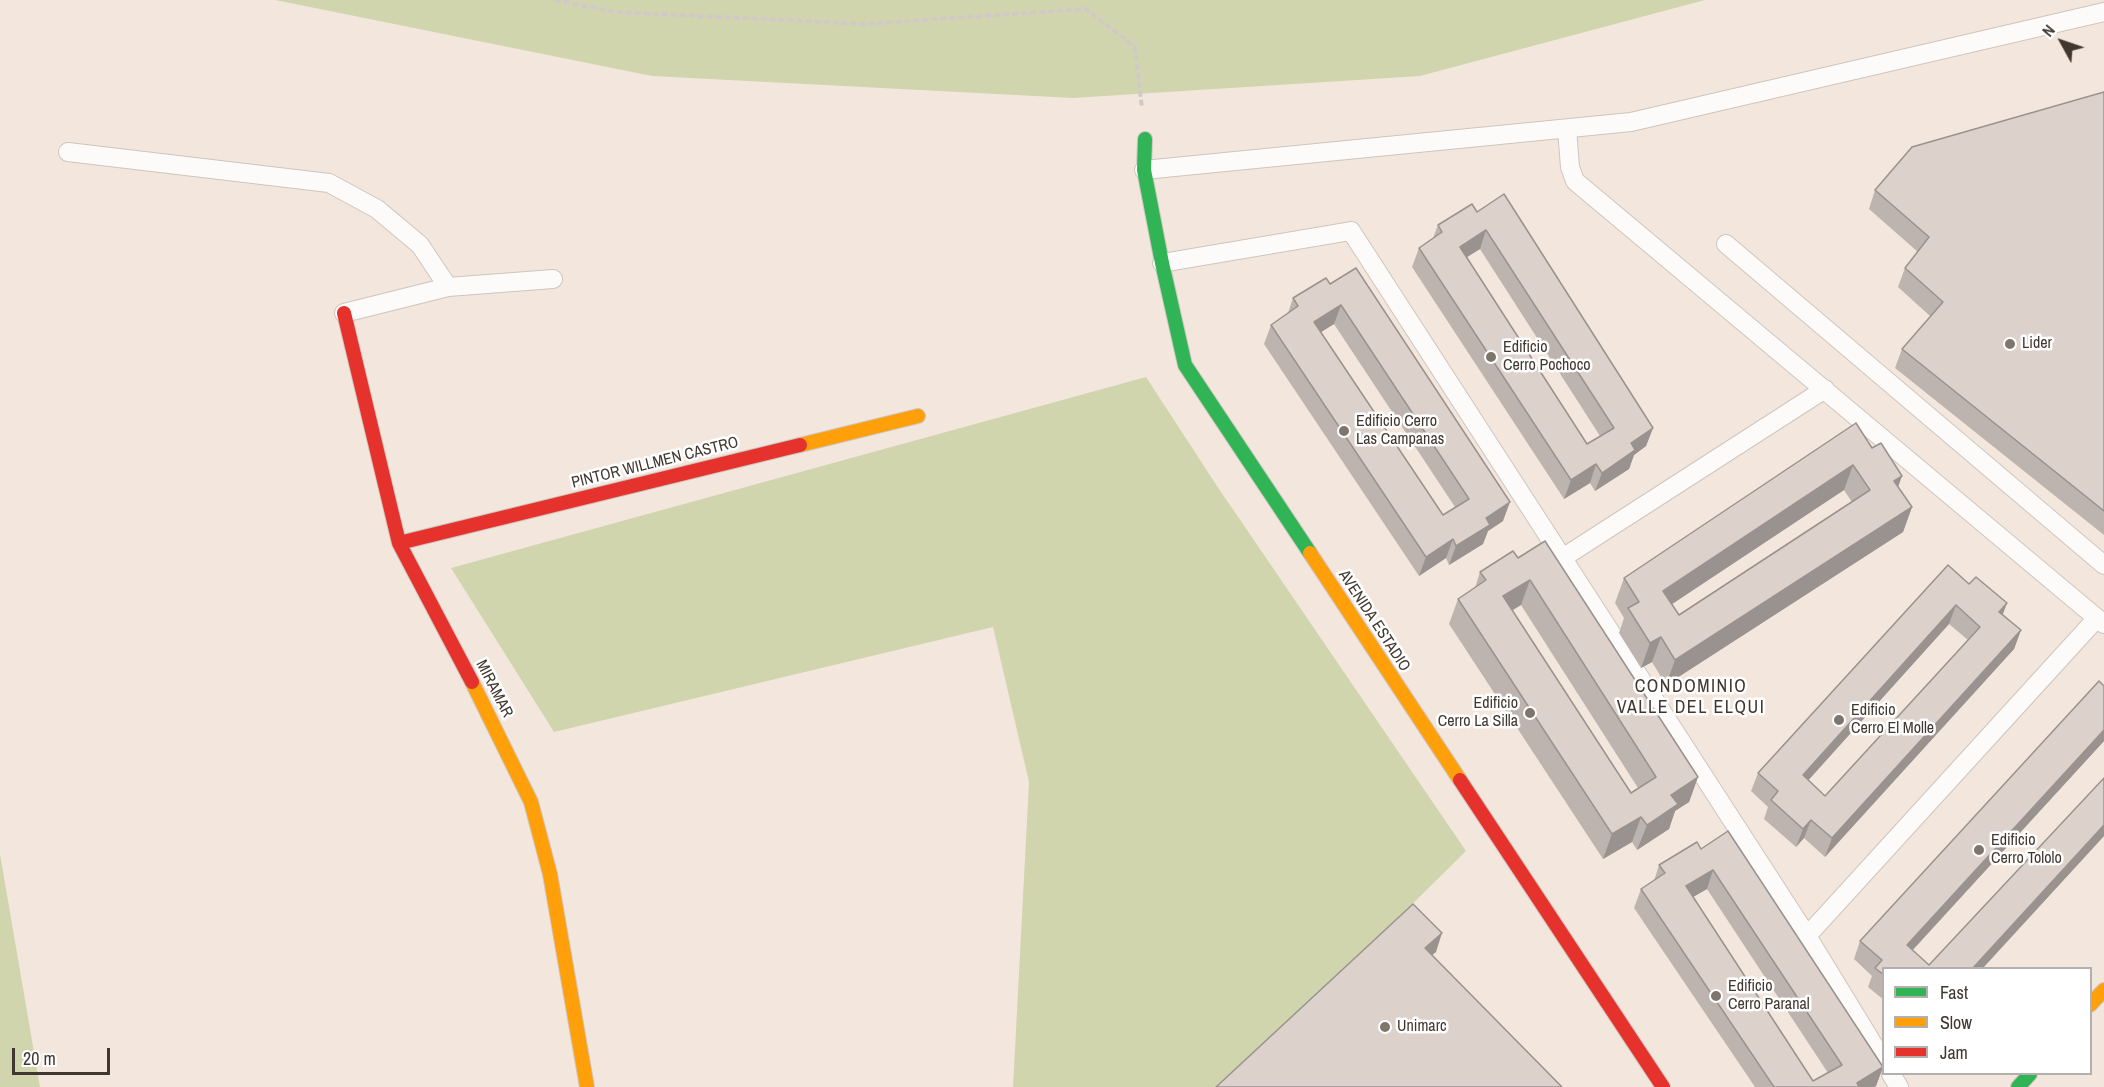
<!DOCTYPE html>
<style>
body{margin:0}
#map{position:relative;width:2104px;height:1087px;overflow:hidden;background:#f3e7dd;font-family:"Archivo Narrow",sans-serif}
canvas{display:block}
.legend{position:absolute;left:1882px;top:967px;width:210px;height:108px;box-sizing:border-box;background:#fff;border:2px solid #b3afac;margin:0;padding:8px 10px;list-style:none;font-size:18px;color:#403730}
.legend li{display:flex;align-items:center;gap:12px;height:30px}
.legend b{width:30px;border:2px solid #b3afac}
.north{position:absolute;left:2032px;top:12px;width:60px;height:60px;-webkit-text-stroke:4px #fff;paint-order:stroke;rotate:310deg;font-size:16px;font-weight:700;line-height:24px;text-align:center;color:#403730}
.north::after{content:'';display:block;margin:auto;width:21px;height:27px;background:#403730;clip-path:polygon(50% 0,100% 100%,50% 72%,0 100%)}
.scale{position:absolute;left:12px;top:1048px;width:98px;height:27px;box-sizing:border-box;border:3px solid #403730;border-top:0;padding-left:8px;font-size:18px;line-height:21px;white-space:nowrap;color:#403730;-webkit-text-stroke:4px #fff;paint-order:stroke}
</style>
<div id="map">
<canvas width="2104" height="1087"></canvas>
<ul class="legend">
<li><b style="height:8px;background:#30b455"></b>Fast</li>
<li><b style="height:8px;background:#ff9f0a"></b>Slow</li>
<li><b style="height:8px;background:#e5322d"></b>Jam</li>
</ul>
<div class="north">N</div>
<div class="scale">20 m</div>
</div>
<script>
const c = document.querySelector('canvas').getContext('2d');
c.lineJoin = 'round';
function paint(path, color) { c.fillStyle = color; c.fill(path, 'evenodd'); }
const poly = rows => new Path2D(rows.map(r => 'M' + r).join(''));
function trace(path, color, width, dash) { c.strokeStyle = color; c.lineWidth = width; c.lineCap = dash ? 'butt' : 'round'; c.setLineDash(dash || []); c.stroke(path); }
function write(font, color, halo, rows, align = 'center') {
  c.font = font + ' "Archivo Narrow",sans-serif'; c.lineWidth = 5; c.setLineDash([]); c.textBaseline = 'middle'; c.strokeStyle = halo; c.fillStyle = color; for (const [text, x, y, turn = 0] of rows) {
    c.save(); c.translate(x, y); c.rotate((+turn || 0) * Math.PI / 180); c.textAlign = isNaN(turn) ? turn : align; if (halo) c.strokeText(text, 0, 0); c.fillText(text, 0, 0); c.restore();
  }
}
paint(poly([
 [275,0,1705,0,1420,76,1073,98,652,76],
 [1146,377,1217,486,1466,851,1227,1087,1013,1087,1029,782,993,627,554,732,451,568],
 [0,854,40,1087,0,1087]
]), '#d0d5ae');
const lane = poly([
 [1567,129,1570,167,1575,181,2104,624],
 [68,152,329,183,377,209,420,245,448,287,344,313],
 [1144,170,1631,122,2104,12],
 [1726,244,2104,565],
 [1162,263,1351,231,1807,936,1884,1062],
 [448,287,553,279],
 [1564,557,1825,389],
 [1807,936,2097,618],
 [1891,1074,1899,1087]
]);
const fast = poly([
 [1145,139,1144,170,1162,263,1185,365,1310,553],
 [2018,1087,2030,1074]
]);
const slow = poly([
 [800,445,918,416],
 [1310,553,1460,780],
 [472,682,531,802,550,874,587,1087],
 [2090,1005,2104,990]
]);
const jam = poly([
 [344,313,399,543,472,682],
 [399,543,800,445],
 [1460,780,1663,1087]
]);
trace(lane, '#cec5bd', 20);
trace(fast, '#cec5bd', 16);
trace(slow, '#cec5bd', 16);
trace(jam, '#cec5bd', 16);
trace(poly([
 [555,0,615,12,864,24,1086,9,1135,47,1142,108]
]), '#cfcac7', 4, [6, 3]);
trace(lane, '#fdfbfa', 18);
trace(fast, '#30b455', 14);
trace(slow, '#ff9f0a', 14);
trace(jam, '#e5322d', 14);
paint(poly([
 [2104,92,2104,535,1895,368,1902,349,1930,316,1898,287,1905,268,1918,252,1869,209,1875,190],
 [1477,212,1653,428,1646,446,1634,455,1629,469,1595,491,1590,483,1564,499,1412,267,1419,248,1433,238,1438,225],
 [1480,249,1600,436,1587,444,1466,257],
 [1326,278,1503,521,1488,531,1483,544,1449,565,1446,558,1419,576,1264,344,1271,325,1288,313,1293,298],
 [1334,324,1455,507,1443,515,1320,332],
 [1856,423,1912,507,1903,532,1666,685,1652,662,1641,668,1619,633,1624,618,1615,603,1624,578],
 [1844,490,1852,502,1679,615,1672,604],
 [1518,558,1698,777,1689,802,1675,811,1669,829,1637,850,1632,842,1603,859,1449,624,1458,599,1475,588,1480,572],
 [1521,605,1638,788,1631,793,1512,611],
 [1948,565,2021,630,2014,649,1825,857,1804,838,1796,847,1764,819,1768,807,1751,791,1758,773],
 [1949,624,1968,640,1825,796,1808,780],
 [2104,686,2104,741,1912,950,1929,965,2104,778,2104,836,1982,969,1884,969,1884,1000,1868,987,1872,976,1854,959,1860,941],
 [1701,849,1883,1067,1876,1086,1874,1087,1755,1087,1634,908,1641,889,1654,881,1659,865],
 [1707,889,1828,1073,1813,1081,1693,897]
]), '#bdb4af');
paint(poly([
 [1486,230,1480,249,1453,266,1460,247],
 [1341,305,1334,324,1307,341,1314,322],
 [1653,428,1646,446,1634,455,1629,469,1595,491,1602,473,1631,443],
 [1596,464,1590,483,1564,499,1571,480],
 [1853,465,1844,490,1654,616,1663,591],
 [1902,476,1893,501,1894,481],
 [1510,502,1503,521,1488,531,1483,544,1449,565,1456,546,1486,518],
 [1912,507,1903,532,1666,685,1675,660],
 [1453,539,1446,558,1419,576,1426,557],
 [1530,580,1521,605,1493,621,1503,596],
 [2007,603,2000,622,1999,612],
 [1956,605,1949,624,1796,794,1803,775],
 [2021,630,2014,649,1825,857,1832,838],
 [1661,637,1652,662,1641,668,1650,643],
 [2104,730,2104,741,1900,964,1907,945],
 [1698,777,1689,802,1675,811,1669,829,1637,850,1647,825,1671,795],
 [1641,817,1632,842,1603,859,1612,834],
 [1811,820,1804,838,1796,847,1803,829],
 [2104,825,2104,836,1982,969,1972,969],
 [1713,870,1707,889,1679,905,1686,886],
 [1442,933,1436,952,1418,967,1425,948],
 [1883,1067,1876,1086,1874,1087,1855,1087,1857,1083]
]), '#9a928e');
const building = poly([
 [2104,92,2104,511,1902,349,1943,302,1905,268,1929,237,1875,190,1912,147,2104,92],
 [1504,194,1653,428,1631,443,1635,450,1602,473,1596,464,1571,480,1419,248,1442,232,1438,225,1472,204,1477,212,1504,194],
 [1486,230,1614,428,1587,444,1460,247,1486,230],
 [1356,268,1510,502,1486,518,1490,525,1456,546,1453,539,1426,557,1271,325,1298,306,1293,298,1326,278,1330,284,1356,268],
 [1341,305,1469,499,1443,515,1314,322,1341,305],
 [1856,423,1872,448,1881,443,1902,476,1894,481,1912,507,1675,660,1661,637,1650,643,1628,608,1639,602,1624,578,1856,423],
 [1853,465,1870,490,1679,615,1663,591,1853,465],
 [1545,541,1698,777,1671,795,1678,804,1647,825,1641,817,1612,834,1458,599,1486,580,1480,572,1513,551,1518,558,1545,541],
 [1530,580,1656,777,1631,793,1503,596,1530,580],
 [1948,565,1969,584,1976,577,2007,603,1999,612,2021,630,1832,838,1811,820,1803,829,1771,800,1778,791,1758,773,1948,565],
 [1956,605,1980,627,1825,796,1803,775,1956,605],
 [2099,681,2104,686,2104,730,1907,945,1929,965,2104,778,2104,825,1972,969,1884,969,1884,975,1875,968,1882,960,1860,941,2099,681],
 [1728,831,1883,1067,1857,1083,1859,1087,1774,1087,1641,889,1665,873,1659,865,1697,842,1701,849,1728,831],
 [1713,870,1842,1065,1813,1081,1686,886,1713,870],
 [1413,904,1442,933,1425,948,1562,1087,1216,1087,1413,904]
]);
paint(building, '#dcd1cb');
trace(building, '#9a928e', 1.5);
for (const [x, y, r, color] of [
 [2010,344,6,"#7f756d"],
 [1491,357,6,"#7f756d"],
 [1344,431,6,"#7f756d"],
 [1530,713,6,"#7f756d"],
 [1839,720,6,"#7f756d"],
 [1979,850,6,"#7f756d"],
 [1716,996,6,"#7f756d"],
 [1385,1027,6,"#7f756d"]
]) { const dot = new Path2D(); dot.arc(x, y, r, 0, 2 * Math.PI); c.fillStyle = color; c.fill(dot); trace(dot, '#fff', 2); }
write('16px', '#403730', '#fff', [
 ["Lider",2022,344],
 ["Edificio",1503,348],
 ["Cerro Pochoco",1503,366],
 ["Edificio Cerro",1356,422],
 ["Las Campanas",1356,440],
 ["Edificio",1518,704,"right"],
 ["Cerro La Silla",1518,722,"right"],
 ["Edificio",1851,711],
 ["Cerro El Molle",1851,729],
 ["Edificio",1991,841],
 ["Cerro Tololo",1991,859],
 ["Edificio",1728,987],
 ["Cerro Paranal",1728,1005],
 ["Unimarc",1397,1027]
], 'left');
write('16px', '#403730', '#fff', [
 ["PINTOR WILLMEN CASTRO",655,463,-14],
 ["AVENIDA ESTADIO",1374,621,57],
 ["MIRAMAR",494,689,63]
]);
c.letterSpacing = '1.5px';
write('18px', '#403730', '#fff', [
 ["CONDOMINIO",1691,687],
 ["VALLE DEL ELQUI",1691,708]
]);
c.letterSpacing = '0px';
</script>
